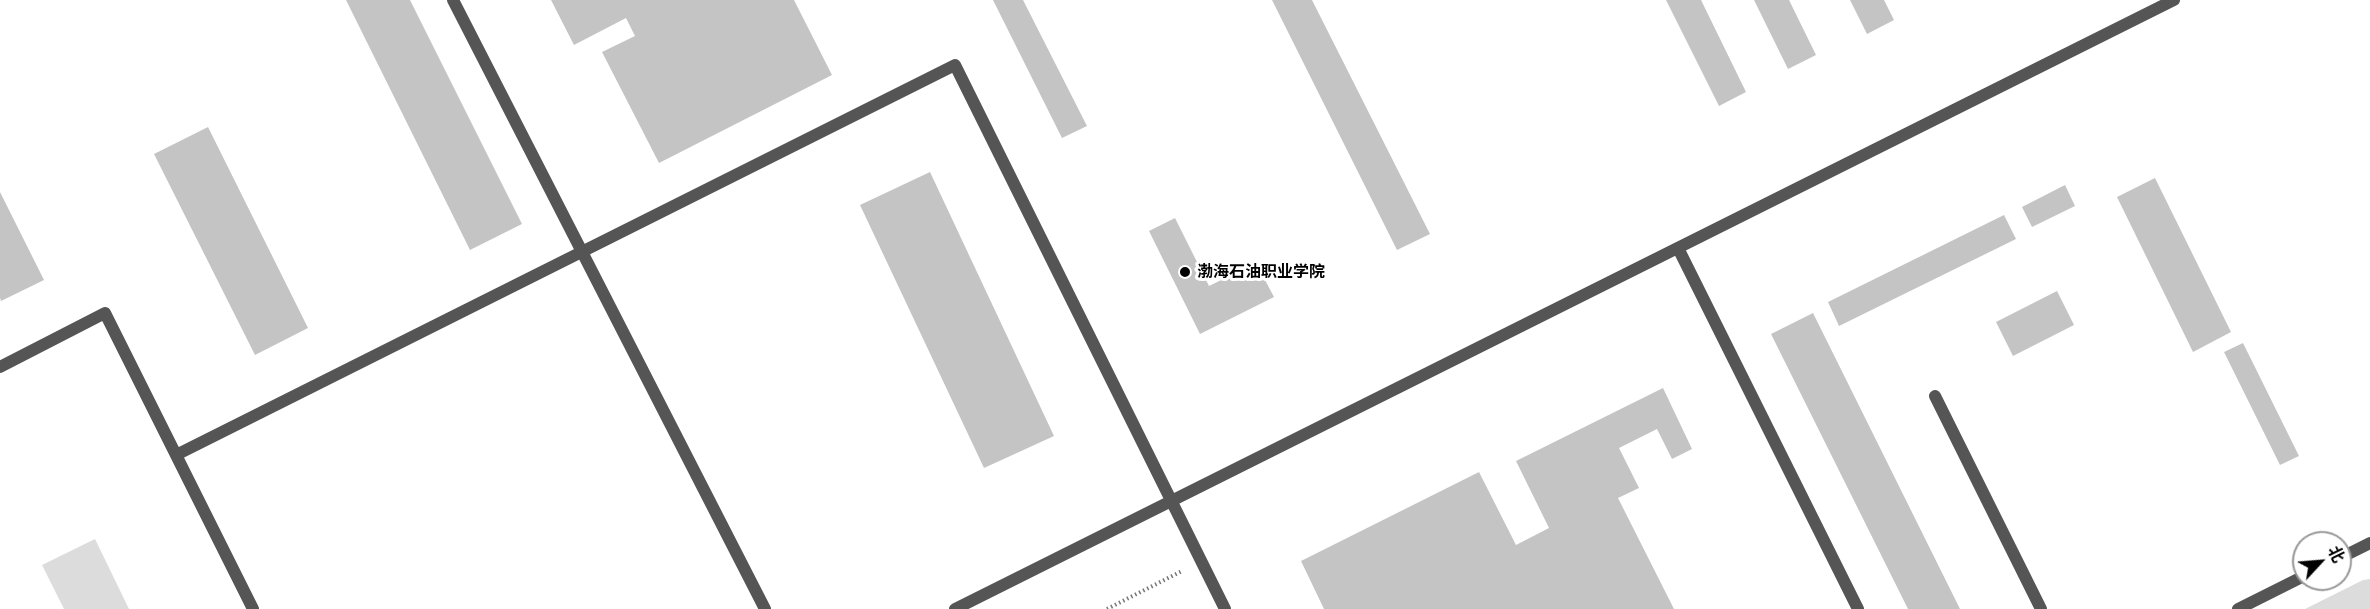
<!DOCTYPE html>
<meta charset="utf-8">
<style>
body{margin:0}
#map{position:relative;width:2370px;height:609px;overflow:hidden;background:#fff;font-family:"Asap Condensed","Noto Sans SC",sans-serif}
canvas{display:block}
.north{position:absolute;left:2292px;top:531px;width:60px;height:60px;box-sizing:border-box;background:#fff;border:2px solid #999;border-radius:50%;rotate:64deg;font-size:16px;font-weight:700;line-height:24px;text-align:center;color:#000}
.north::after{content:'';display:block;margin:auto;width:21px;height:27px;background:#000;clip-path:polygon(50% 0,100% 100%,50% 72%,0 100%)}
</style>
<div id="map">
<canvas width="2370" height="609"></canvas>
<div class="north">北</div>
</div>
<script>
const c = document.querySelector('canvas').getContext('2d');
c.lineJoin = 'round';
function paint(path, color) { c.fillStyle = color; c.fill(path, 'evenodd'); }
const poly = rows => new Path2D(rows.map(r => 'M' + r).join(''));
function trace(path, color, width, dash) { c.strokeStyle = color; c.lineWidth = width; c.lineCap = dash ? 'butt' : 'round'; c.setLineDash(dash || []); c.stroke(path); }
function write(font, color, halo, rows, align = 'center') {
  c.font = font + ' "Asap Condensed","Noto Sans SC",sans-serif'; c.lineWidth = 6; c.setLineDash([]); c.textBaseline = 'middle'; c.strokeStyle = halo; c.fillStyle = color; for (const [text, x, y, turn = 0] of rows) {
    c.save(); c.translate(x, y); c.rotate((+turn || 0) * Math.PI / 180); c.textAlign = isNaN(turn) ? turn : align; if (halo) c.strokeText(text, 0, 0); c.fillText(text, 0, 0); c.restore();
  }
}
paint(poly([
 [95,539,129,609,64,609,42,565],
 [2370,579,2370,609,2305,609,2363,580]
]), '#dcdcdc');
paint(poly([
 [346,0,410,0,522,224,470,250],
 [551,0,794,0,832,75,659,163,602,52,635,36,626,18,574,45],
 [993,0,1023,0,1087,126,1062,138],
 [1272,0,1312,0,1430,234,1397,250],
 [1666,0,1701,0,1746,92,1719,106],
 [1754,0,1789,0,1816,55,1788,69],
 [1850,0,1884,0,1894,20,1867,34],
 [208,127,308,328,255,355,154,154],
 [930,172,1054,436,984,468,860,205],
 [2155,178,2231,332,2193,352,2117,197],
 [2065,185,2075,206,2032,227,2022,207],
 [0,192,44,280,1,301,0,298],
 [2004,215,2016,239,1839,326,1828,302],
 [1175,218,1209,286,1256,263,1274,297,1200,334,1149,231],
 [2057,291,2074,325,2013,356,1996,322],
 [1813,313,1960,609,1908,609,1771,334],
 [2243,343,2299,456,2280,465,2224,352],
 [1663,388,1692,449,1672,459,1657,429,1619,448,1639,488,1618,498,1674,609,1324,609,1301,561,1479,472,1516,545,1549,528,1516,461]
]), '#c4c4c4');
trace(poly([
 [1107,609,1182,571]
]), '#777', 4, [1.5, 3]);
trace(poly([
 [453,0,765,609],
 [1678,248,1858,609],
 [0,367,105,313,253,609],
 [1935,396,2041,609],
 [176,455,955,65,1225,609],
 [2340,558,2370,543],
 [955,609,2174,0],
 [2238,609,2304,576]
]), '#555', 12);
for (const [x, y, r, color] of [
 [1185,272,6,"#000"]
]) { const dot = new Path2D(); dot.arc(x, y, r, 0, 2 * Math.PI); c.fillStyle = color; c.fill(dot); trace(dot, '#fff', 2); }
write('bold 16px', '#000', '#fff', [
 ["渤海石油职业学院",1197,272]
], 'left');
</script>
